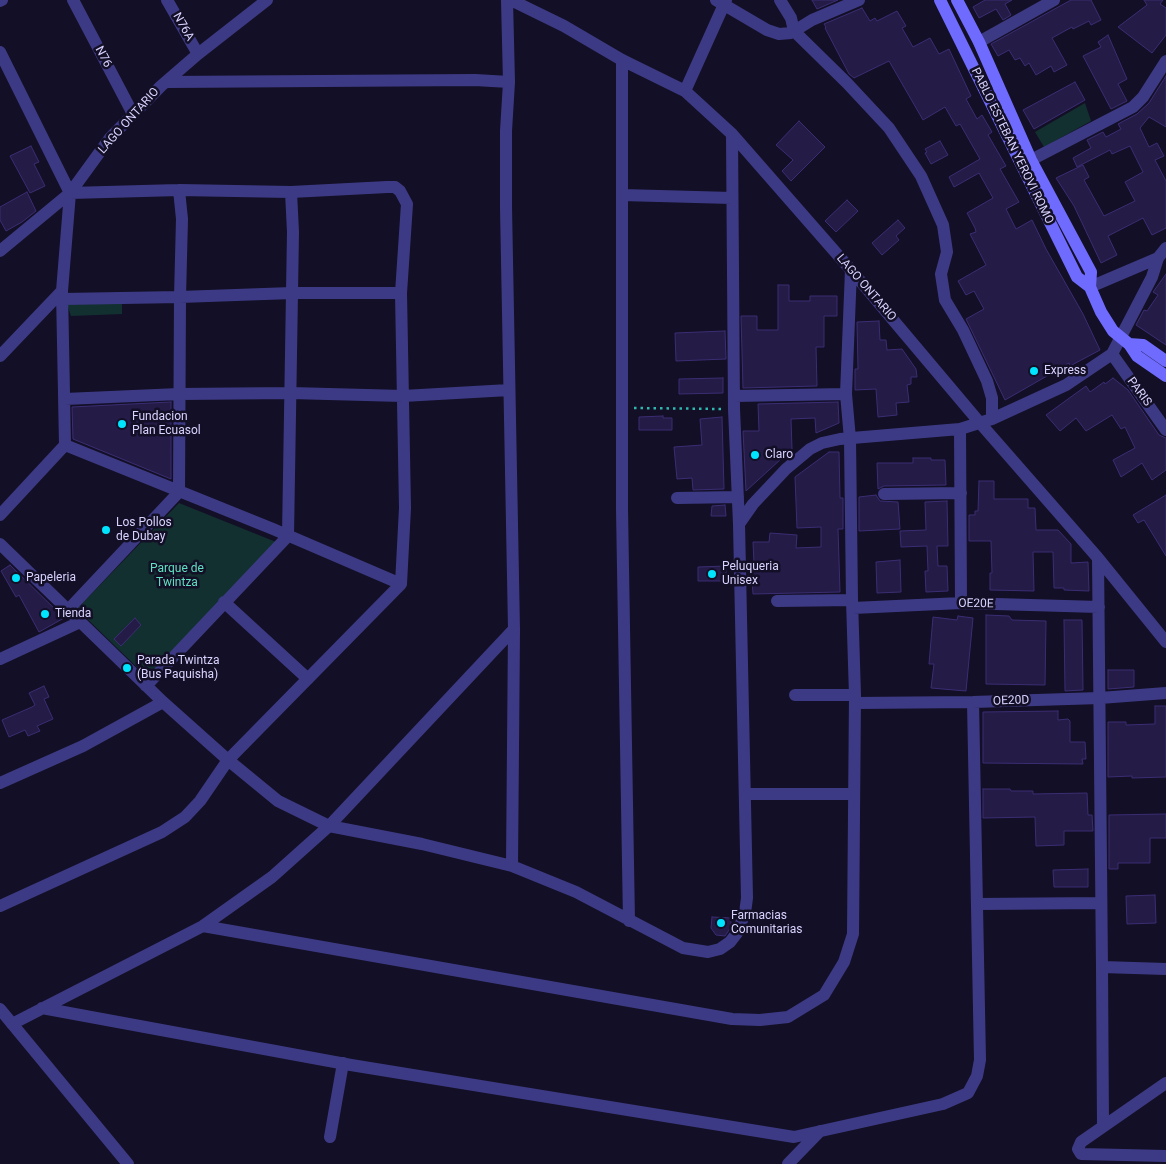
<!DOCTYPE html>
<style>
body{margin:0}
canvas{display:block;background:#130f26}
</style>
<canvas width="1166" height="1164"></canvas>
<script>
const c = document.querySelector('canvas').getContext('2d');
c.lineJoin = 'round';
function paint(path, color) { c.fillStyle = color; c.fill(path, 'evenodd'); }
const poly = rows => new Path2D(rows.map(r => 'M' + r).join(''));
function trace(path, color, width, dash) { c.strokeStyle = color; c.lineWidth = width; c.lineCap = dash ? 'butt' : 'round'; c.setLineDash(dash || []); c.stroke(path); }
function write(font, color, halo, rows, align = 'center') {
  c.font = font + ' Roboto,sans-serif'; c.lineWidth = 5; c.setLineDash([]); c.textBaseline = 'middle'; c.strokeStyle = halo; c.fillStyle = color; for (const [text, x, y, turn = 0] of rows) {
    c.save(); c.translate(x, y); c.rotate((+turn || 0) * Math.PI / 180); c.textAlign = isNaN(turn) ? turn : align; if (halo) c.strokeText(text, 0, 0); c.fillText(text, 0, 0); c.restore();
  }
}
paint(poly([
 [1085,103,1091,121,1044,147,1035,132],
 [122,303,122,314,71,316,67,304],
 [179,503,276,542,147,677,77,609]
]), '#12302f');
const building = poly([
 [812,0,838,0,817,9,812,0],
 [985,0,1012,0,1005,4,1011,15,1003,20,996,9,979,18,973,7,985,0],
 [1071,0,1091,0,1101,20,1091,25,1089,21,1073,29,1072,27,1052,38,1067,65,1054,72,1051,66,1036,75,1029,63,1025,66,1020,58,1015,60,1009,50,998,56,991,44,1071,0],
 [1144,0,1163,0,1160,4,1166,8,1166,35,1152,53,1118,27,1147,5,1144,0],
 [862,8,870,21,875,18,877,21,897,11,906,26,902,28,913,47,930,38,939,54,949,49,971,96,966,99,977,119,982,115,992,132,988,135,1006,166,1000,169,1019,202,1006,209,1016,229,1032,220,1046,249,1083,314,1100,350,1070,366,1069,363,1046,375,1047,376,1005,400,966,319,984,309,974,291,966,295,958,281,986,265,970,234,976,232,975,228,967,213,993,198,979,173,954,187,949,177,980,159,960,124,956,126,945,107,923,120,889,61,854,78,849,74,825,28,826,27,824,24,862,8],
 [1108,35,1127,79,1118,84,1127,101,1111,109,1083,56,1101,47,1098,42,1108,35],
 [1166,76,1166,127,1149,117,1140,128,1149,147,1157,143,1164,156,1155,160,1166,181,1166,228,1152,235,1143,218,1108,236,1117,255,1101,263,1074,206,1056,178,1083,165,1089,177,1084,180,1104,216,1135,201,1125,182,1143,172,1130,146,1112,154,1110,150,1077,167,1073,158,1091,148,1087,140,1103,132,1106,137,1121,129,1118,124,1137,114,1149,103,1166,76],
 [1075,82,1085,100,1034,129,1023,110,1075,82],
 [799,121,825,147,791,181,782,171,793,160,776,145,799,121],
 [940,141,948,155,931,164,925,153,927,152,925,149,940,141],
 [31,146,39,162,34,164,45,186,30,193,10,156,31,146],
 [27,192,36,211,22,222,6,231,0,220,0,207,27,192],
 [847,200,858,211,836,232,825,221,847,200],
 [898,220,905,228,896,236,899,240,882,255,872,243,898,220],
 [1166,274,1166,345,1136,325,1144,310,1147,311,1158,295,1153,292,1166,274],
 [778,285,789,285,789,301,810,301,810,296,837,296,837,316,824,316,824,347,816,347,817,386,743,388,741,316,757,316,757,330,778,330,778,285],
 [879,321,880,340,886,340,887,350,902,349,916,369,917,377,911,377,911,384,907,385,909,402,896,403,897,415,878,417,876,389,855,390,855,369,858,369,857,322,879,321],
 [725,331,726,359,676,361,675,333,725,331],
 [723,378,723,393,679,394,679,379,723,378],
 [1113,378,1128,390,1159,435,1166,438,1166,470,1152,480,1142,463,1121,477,1113,460,1135,448,1125,427,1121,429,1112,415,1086,431,1076,418,1060,431,1046,415,1086,386,1090,392,1104,382,1105,384,1113,378],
 [171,402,171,479,73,439,72,407,171,402],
 [838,402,839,423,816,433,815,418,791,419,792,449,746,491,743,431,759,431,758,404,838,402],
 [663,416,663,418,672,418,672,430,639,430,639,417,663,416],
 [722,417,724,489,693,490,692,478,677,479,674,447,702,445,700,419,722,417],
 [829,452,839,452,840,498,843,498,843,529,838,529,840,592,753,594,751,563,754,563,753,542,769,542,770,533,797,535,796,548,821,547,821,527,797,528,795,477,829,452],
 [913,458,931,458,931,460,945,460,946,485,884,486,878,489,877,463,913,463,913,458],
 [979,481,994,481,994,499,1028,499,1028,508,1035,508,1036,530,1058,530,1071,544,1071,563,1088,562,1089,591,1064,590,1064,588,1054,588,1053,552,1033,552,1034,591,990,590,990,573,992,573,991,541,969,541,969,515,975,515,975,511,978,511,979,481],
 [876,495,880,501,898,502,900,529,859,531,859,497,876,495],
 [1166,495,1166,556,1144,520,1138,523,1133,515,1166,495],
 [947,501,948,546,937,546,938,566,947,566,948,591,926,592,925,571,928,571,927,546,901,547,900,531,926,530,925,502,947,501],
 [725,505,726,516,711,516,712,506,725,505],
 [900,560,901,592,877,593,876,562,900,560],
 [10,565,61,615,64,618,39,632,19,595,16,597,1,571,10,565],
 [726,566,726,581,698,581,698,567,726,566],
 [986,615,1009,616,1012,620,1046,621,1045,685,986,684,986,615],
 [958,616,973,618,966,691,931,688,934,664,929,664,933,617,957,620,958,616],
 [135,618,141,625,121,646,114,639,135,618],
 [1064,620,1082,620,1083,690,1065,691,1064,620],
 [1108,670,1134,670,1134,687,1108,689,1108,670],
 [44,686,49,697,44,699,53,719,37,726,40,731,28,736,25,730,9,737,2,720,32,707,35,705,29,693,44,686],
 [1155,706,1166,706,1166,777,1132,778,1132,776,1108,777,1108,722,1126,722,1126,725,1155,724,1155,706],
 [1058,711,1058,720,1068,719,1070,721,1070,742,1085,742,1086,759,1082,759,1083,764,983,763,983,712,1058,711],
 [983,789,1010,789,1011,791,1033,791,1033,794,1087,793,1088,815,1092,815,1093,831,1064,831,1064,845,1036,846,1035,817,983,818,983,789],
 [1166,814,1166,838,1150,838,1150,863,1118,863,1118,869,1109,869,1109,815,1166,814],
 [1088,869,1088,887,1054,887,1053,870,1088,869],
 [1155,895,1156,923,1127,924,1126,896,1155,895],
 [712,917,731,918,731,927,725,936,716,935,711,928,712,917]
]);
paint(building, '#241b47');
trace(building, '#3b2d73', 1);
trace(poly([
 [634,408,723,409]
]), '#2fb8b0', 2.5, [2.5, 4]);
trace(poly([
 [73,0,133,114],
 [167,0,198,54],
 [507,0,509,82,506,131,506,207,514,629,512,866],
 [511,0,564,26,622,60,685,91,732,134,851,270,980,423,1098,558,1166,642],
 [716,0,767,30,779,34,791,33,812,20,859,0],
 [780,0,791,18,794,31,847,83,889,128,921,176,943,225,947,252,941,274,945,300,963,330,987,381,992,398,992,419],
 [0,1,2,0],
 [979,42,1054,0],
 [0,52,70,193,62,291,65,445,0,515],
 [622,60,622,509,629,921],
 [166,82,475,80,509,82],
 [685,91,726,0],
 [732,134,734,409,739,524],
 [1031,160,1133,107,1143,97,1166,61],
 [622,195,732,198],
 [0,251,70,193,110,138,161,86,198,54,267,0],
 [1090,287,1158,258,1166,248],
 [63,299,180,297,292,293,401,293],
 [1112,354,1166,430],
 [0,356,62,291],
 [734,396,846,394],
 [65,399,179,394,291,393,403,396,509,390],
 [960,429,961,603],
 [65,445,273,529,401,584],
 [884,494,961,493],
 [677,498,738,497],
 [0,544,163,702,228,760,278,801,329,826,422,844,512,866,576,892,683,948,708,952,720,949,730,942,737,933,745,913,747,898,739,524,753,504,786,469,810,449,822,443,840,439,960,429,992,419,1066,385,1112,354,1152,277,1158,258],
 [1098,558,1102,967,1166,969],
 [777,601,852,600],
 [224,602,308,679],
 [853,608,961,603,1099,607],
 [68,610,179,492,180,297,182,219,179,190],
 [0,659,80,622],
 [146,686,288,536,293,232,291,192],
 [795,695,855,695],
 [855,703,973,702,1100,698,1166,693],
 [0,783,83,746,163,702],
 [745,794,854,794],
 [977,904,1101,903],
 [0,906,162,832,185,817,200,801,228,760,401,584,405,508,401,293,407,204,400,191,395,187,387,187,291,192,179,190,70,193],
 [203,926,732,1019,760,1020,788,1017,824,995,844,962,853,934,855,695,852,600,850,439,846,394,851,270],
 [1102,967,1103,1126],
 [42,1008,351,1065,794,1137,943,1104,968,1093,977,1076,980,1060,973,702],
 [0,1009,128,1164],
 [12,1024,203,926,272,877,329,826,514,629],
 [1166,1083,1081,1142,1078,1149,1081,1154,1166,1156],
 [330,1137,343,1063],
 [788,1164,820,1131]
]), '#3d3a85', 12);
trace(poly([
 [940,0,1077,277,1090,287,1101,312,1113,331,1129,344,1137,356,1166,376],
 [957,0,979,42,1031,160,1091,272,1090,287],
 [1129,344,1143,345,1166,361]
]), '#6f6bff', 12);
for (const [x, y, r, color] of [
 [1034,371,5,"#00e5ff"],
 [122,424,5,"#00e5ff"],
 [755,455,5,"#00e5ff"],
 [106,530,5,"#00e5ff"],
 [712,574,5,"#00e5ff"],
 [16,578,5,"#00e5ff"],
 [45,614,5,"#00e5ff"],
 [127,668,5,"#00e5ff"],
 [721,923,5,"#00e5ff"]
]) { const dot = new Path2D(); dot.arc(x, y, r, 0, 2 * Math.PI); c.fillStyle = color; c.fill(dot); trace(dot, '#130f26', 2); }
write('12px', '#d9d4ff', '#130f26', [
 ["N76A",183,27,60],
 ["N76",103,57,62],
 ["LAGO ONTARIO",129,121,-48],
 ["PABLO ESTEBAN YEROVI ROMO",1012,146,64],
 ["LAGO ONTARIO",866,288,49],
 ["PARIS",1139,392,54],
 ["OE20E",976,604,1],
 ["OE20D",1011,701,-2]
]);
write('12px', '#d9d4ff', '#130f26', [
 ["Express",1044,371],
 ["Fundacion",132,417],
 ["Plan Ecuasol",132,431],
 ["Claro",765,455],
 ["Los Pollos",116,523],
 ["de Dubay",116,537],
 ["Peluqueria",722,567],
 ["Unisex",722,581],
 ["Papeleria",26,578],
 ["Tienda",55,614],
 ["Parada Twintza",137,661],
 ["(Bus Paquisha)",137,675],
 ["Farmacias",731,916],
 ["Comunitarias",731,930]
], 'left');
write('12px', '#5fe0c0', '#130f26', [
 ["Parque de",177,569],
 ["Twintza",177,583]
]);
</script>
